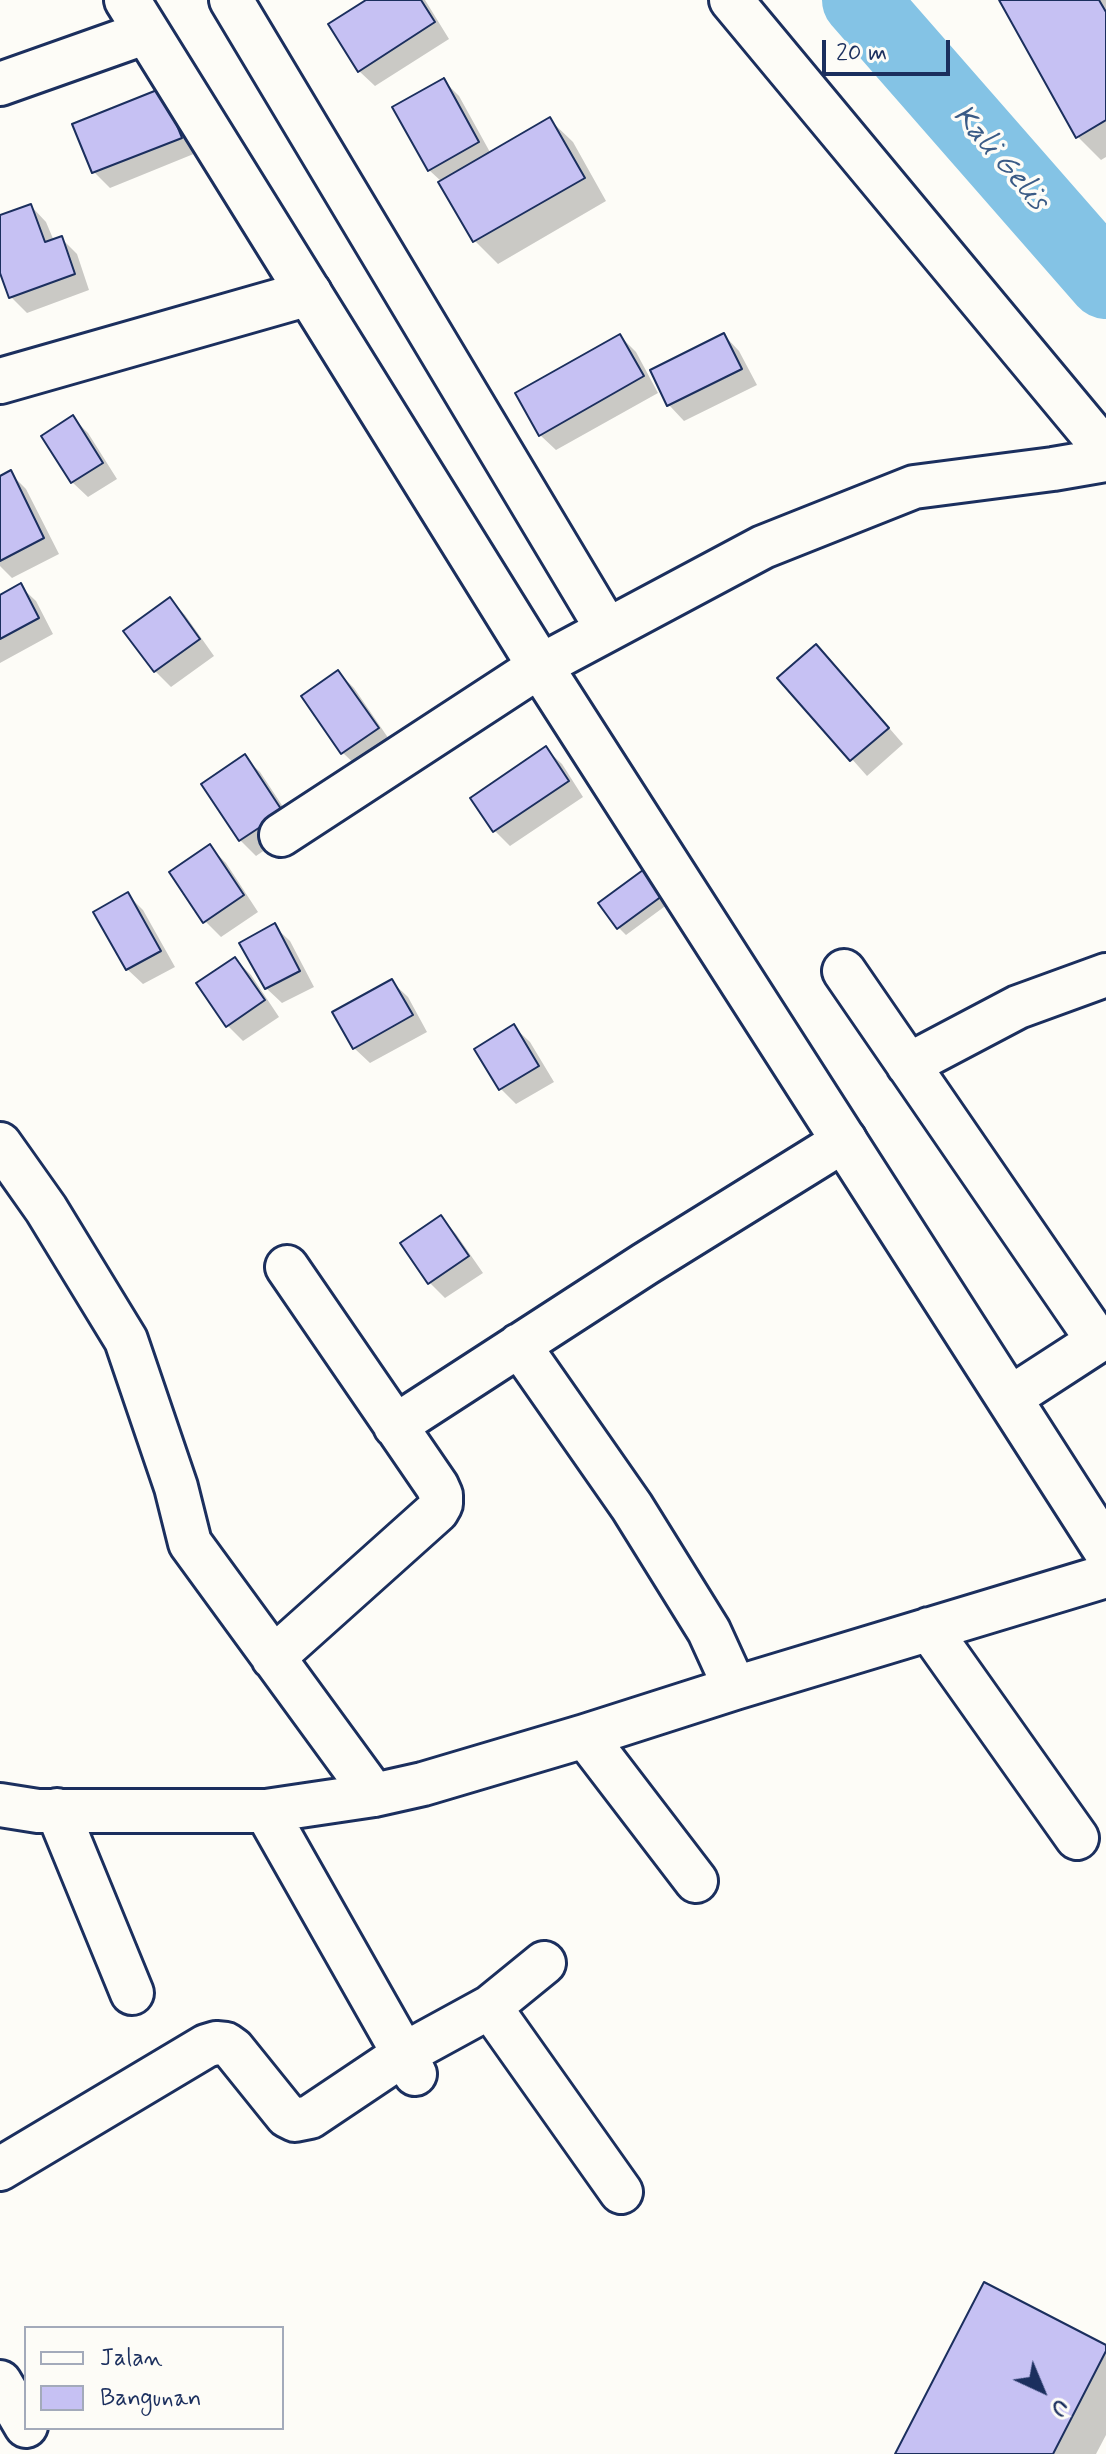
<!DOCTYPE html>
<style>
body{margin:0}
#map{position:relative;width:1106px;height:2454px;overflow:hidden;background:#fdfcf7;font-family:Mynerve,sans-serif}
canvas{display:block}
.legend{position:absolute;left:24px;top:2326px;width:260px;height:104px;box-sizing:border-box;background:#fdfcf7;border:2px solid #a3aaba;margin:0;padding:10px 14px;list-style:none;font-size:24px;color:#1b2f5e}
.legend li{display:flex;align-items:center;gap:16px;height:40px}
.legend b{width:40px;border:2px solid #a3aaba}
.north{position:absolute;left:1002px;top:2350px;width:80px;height:80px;-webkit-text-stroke:6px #fdfcf7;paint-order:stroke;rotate:136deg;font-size:22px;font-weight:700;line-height:32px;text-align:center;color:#1b2f5e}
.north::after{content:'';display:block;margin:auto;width:28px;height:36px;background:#1b2f5e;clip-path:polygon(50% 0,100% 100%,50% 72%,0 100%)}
.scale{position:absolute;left:822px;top:40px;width:128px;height:36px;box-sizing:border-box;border:4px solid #1b2f5e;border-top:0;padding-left:10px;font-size:24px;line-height:28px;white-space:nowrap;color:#1b2f5e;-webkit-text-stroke:6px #fdfcf7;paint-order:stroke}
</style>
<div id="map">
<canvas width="1106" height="2454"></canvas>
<ul class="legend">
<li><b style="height:10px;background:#fdfcf7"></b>Jalan</li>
<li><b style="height:22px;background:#c6c1f3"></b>Bangunan</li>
</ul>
<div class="north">U</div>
<div class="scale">20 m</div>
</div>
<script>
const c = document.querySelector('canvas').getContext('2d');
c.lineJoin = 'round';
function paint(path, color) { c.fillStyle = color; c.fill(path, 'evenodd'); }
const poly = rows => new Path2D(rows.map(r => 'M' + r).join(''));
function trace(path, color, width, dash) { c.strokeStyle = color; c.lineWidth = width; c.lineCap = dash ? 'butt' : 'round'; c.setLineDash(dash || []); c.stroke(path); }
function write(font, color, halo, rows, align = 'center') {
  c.font = font + ' Mynerve,sans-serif'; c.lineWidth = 7; c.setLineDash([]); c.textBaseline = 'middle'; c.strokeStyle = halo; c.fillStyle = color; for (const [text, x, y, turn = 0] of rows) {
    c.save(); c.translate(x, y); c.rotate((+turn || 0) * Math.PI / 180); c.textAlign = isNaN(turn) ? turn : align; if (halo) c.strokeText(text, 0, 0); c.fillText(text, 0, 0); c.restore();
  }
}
paint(poly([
 [369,0,425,0,449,39,375,86,359,71],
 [1002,0,1106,0,1106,157,1101,160,1078,137],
 [443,80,459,96,491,154,550,120,573,142,606,201,498,264,475,241,442,182,429,170],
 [162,90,196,153,110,188,94,172],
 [31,206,46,222,54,241,61,238,77,254,89,290,27,313,11,297,0,267,0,217],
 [724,335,739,351,757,385,684,421,669,405],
 [620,336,636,352,658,393,556,450,540,435],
 [73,418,88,433,117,479,88,497,72,482],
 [10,473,26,489,59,554,12,578,0,566,0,478],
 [20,586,36,601,53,634,0,663,0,597],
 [170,600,185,615,214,656,171,687,155,671,126,631],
 [832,662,903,744,867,776,780,678],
 [338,672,354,688,393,745,359,768,343,753,304,696],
 [546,749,562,764,583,797,510,846,495,831],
 [244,757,260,772,297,828,256,856,240,840],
 [210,847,226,863,258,912,221,937,205,921],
 [643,872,668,904,626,935,619,928],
 [128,895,143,910,175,967,143,984,127,969],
 [274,926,290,941,314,987,282,1003,266,988],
 [235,959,251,975,279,1017,243,1041,227,1025],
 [392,982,408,997,427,1032,370,1063,354,1048],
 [514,1027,530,1042,554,1082,516,1104,501,1089],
 [441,1218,456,1234,483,1273,445,1298,430,1283],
 [1106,2347,1106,2435,1096,2454,897,2454]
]), '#0003');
trace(poly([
 [860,0,1106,281]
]), '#84c3e5', 76);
const building = poly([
 [366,0,421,0,435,22,358,72,328,24,366,0],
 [999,0,1099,0,1106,12,1106,120,1076,138,999,0],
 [444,78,479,142,428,171,392,107,444,78],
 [162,88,182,138,92,173,72,124,162,88],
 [550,117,585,178,473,242,438,182,550,117],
 [31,204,45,242,62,236,75,274,9,298,0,273,0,215,31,204],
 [724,333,742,369,667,406,650,370,724,333],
 [620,334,644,376,539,436,515,393,620,334],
 [73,415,103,463,71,483,41,436,73,415],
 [11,470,44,538,0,561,0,476,11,470],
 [21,583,39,618,0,639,0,595,21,583],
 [170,597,200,639,154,672,123,631,170,597],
 [816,644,889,728,850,761,777,678,816,644],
 [338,670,379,728,341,754,301,696,338,670],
 [546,746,569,781,493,832,470,798,546,746],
 [245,754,283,812,239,841,201,784,245,754],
 [210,844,244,895,203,923,169,872,210,844],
 [643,870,662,896,617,929,598,903,643,870],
 [128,892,161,951,126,970,93,912,128,892],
 [275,923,300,971,265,989,239,943,275,923],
 [235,957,265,1000,226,1027,196,983,235,957],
 [392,979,413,1015,353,1049,332,1012,392,979],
 [514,1024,539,1066,499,1090,474,1049,514,1024],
 [441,1215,469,1256,428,1284,400,1243,441,1215],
 [984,2282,1106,2345,1106,2351,1053,2454,895,2454,984,2282]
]);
paint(building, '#c6c1f3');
trace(building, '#1b2f5e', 2);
const minor = poly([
 [231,0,607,629],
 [731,0,1106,451],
 [0,84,147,32],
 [281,835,540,666,763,547,914,487,1053,469,1106,460],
 [844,971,1098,1341,1010,1398],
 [908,1065,1018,1007,1106,975],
 [0,1144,46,1209,126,1340,176,1487,190,1543,374,1795],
 [519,1345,632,1507,709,1631,735,1688],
 [395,1426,645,1264,845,1140],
 [929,1629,1077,1838],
 [273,1658,437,1511,441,1504,441,1495,437,1486,287,1267],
 [585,1736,696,1881],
 [0,1805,38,1811,266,1811,374,1795,423,1784,585,1736,735,1688,1106,1576],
 [57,1810,132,1993],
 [266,1811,415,2074],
 [490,2007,621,2192],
 [0,2169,206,2046,216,2043,226,2044,233,2049,287,2116,295,2120,310,2117,404,2054,490,2007,544,1963],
 [0,2382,26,2426]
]);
const tertiary = poly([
 [0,381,309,293]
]);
const secondary = poly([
 [127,0,540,666,1106,1550]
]);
trace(minor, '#1b2f5e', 48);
trace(tertiary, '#1b2f5e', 50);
trace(secondary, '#1b2f5e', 50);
trace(minor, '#fdfcf7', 42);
trace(tertiary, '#fdfcf7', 44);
trace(secondary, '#fdfcf7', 44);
write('italic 30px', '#3a5b86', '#fdfcf7', [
 ["Kali Gelis",999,159,49]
]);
</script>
